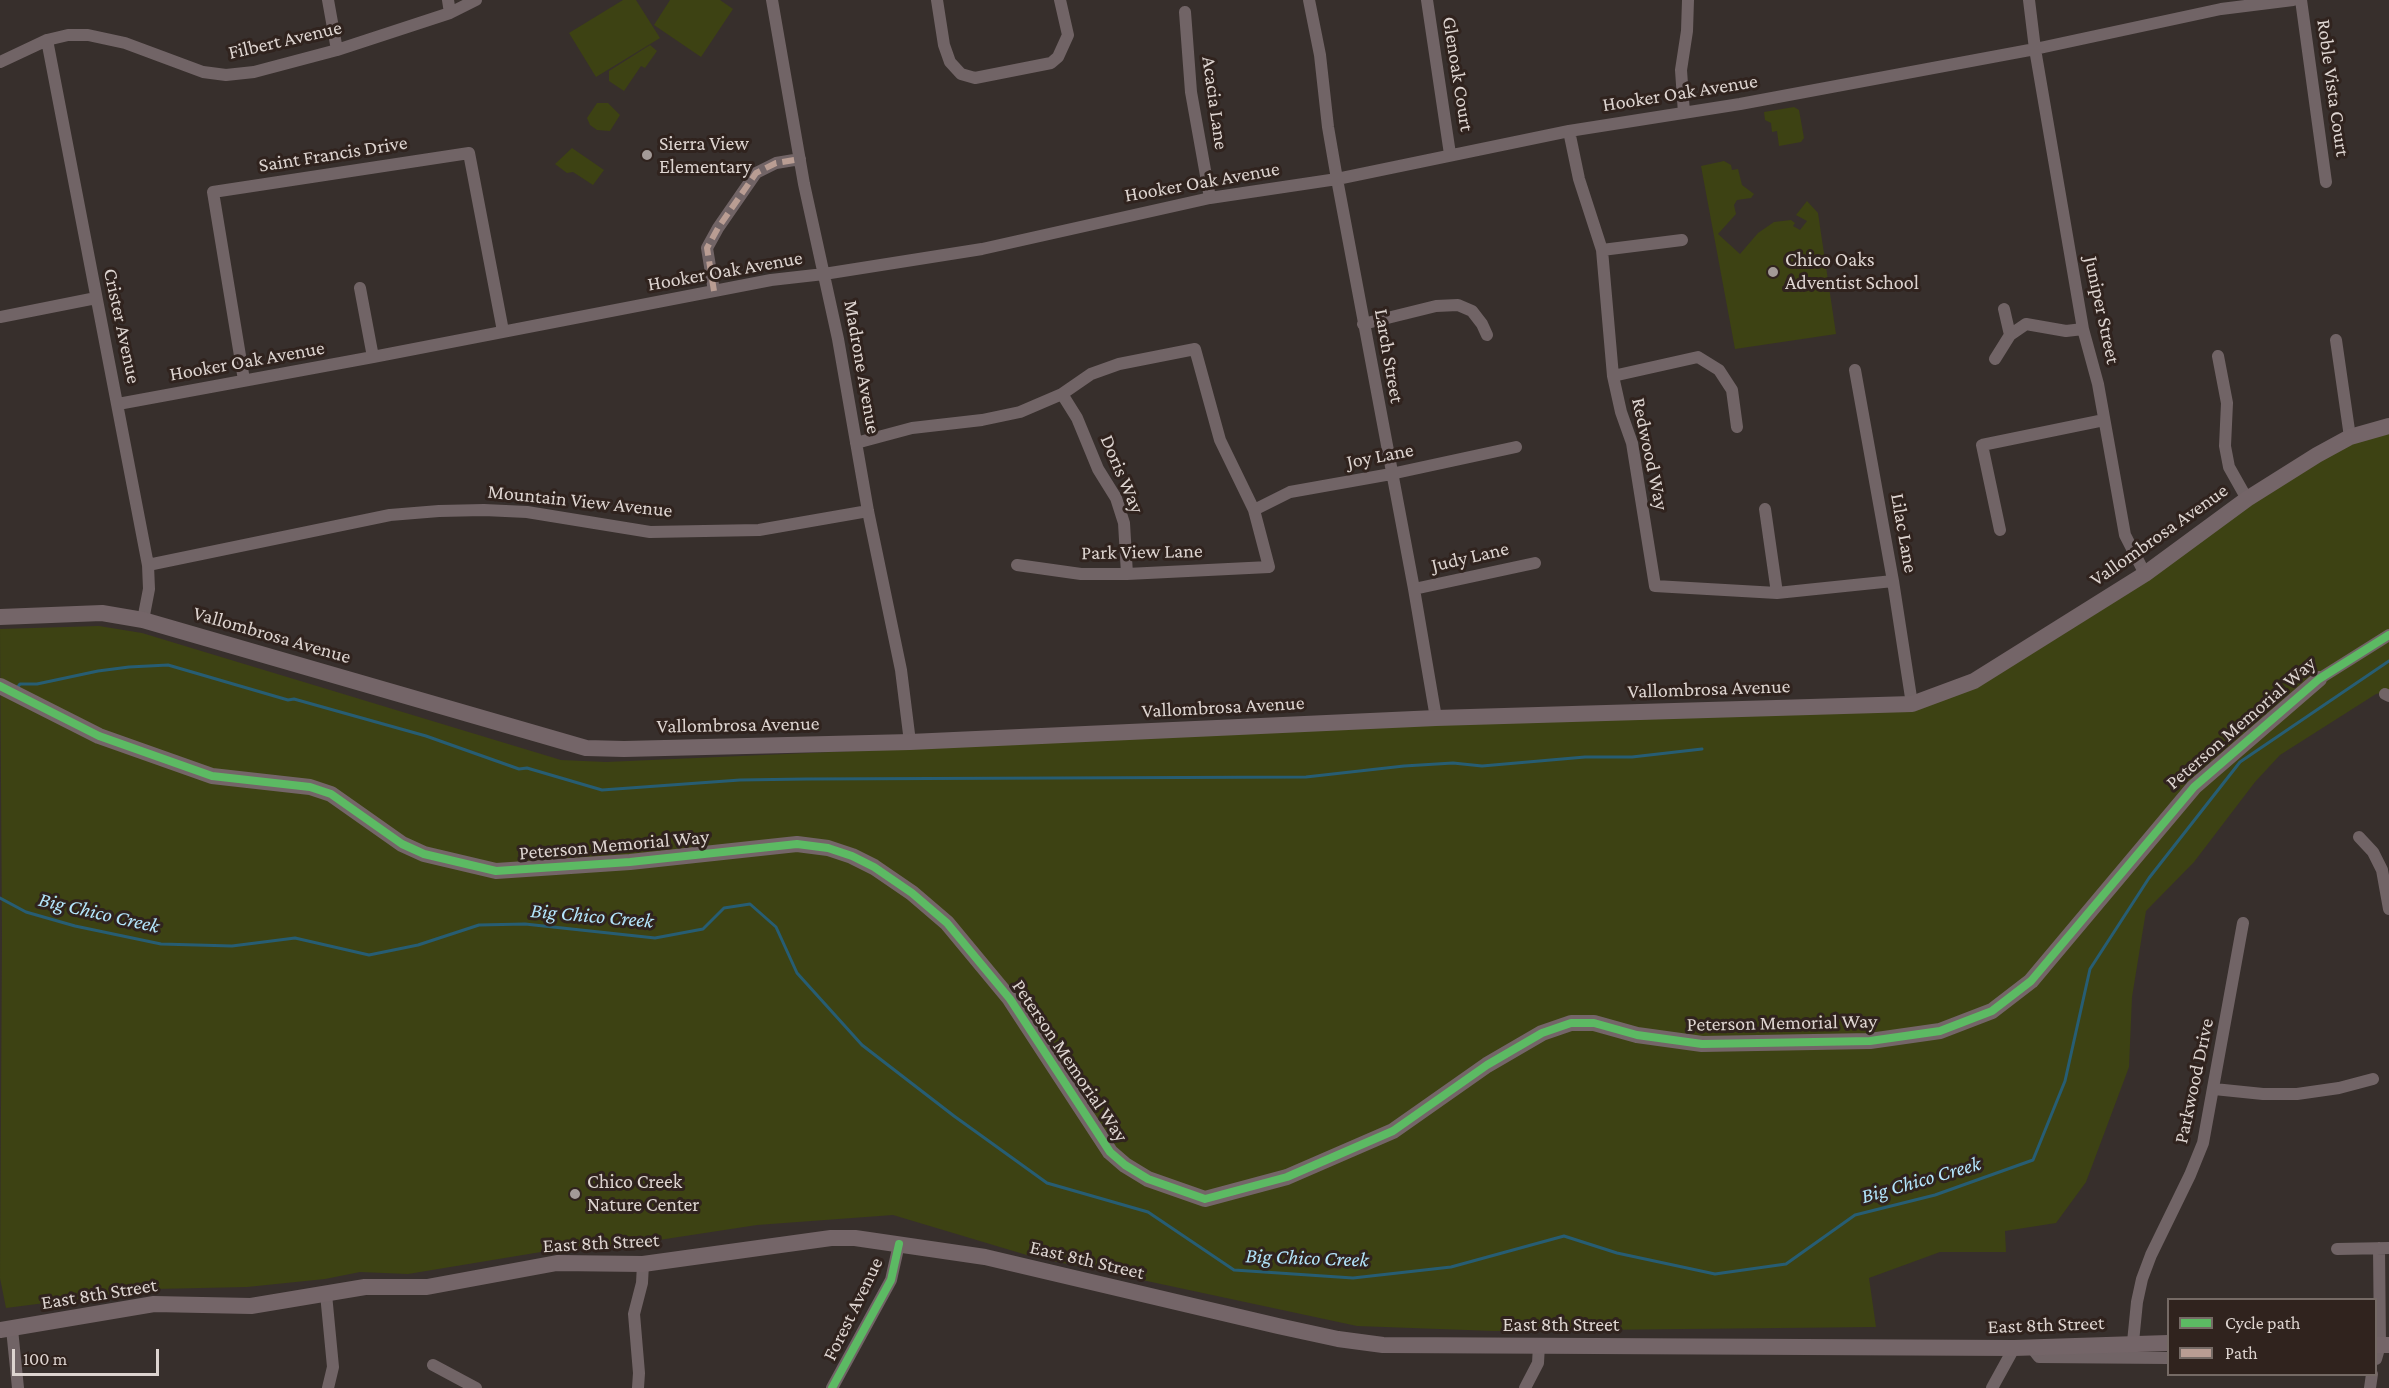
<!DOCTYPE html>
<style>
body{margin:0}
#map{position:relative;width:2389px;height:1388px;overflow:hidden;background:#372f2c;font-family:"Crimson Pro",serif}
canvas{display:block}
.legend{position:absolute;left:2167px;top:1298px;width:210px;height:78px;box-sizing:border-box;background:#30231e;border:2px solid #756a65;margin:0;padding:8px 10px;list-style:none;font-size:18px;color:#ddd4d0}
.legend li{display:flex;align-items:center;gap:12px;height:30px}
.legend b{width:30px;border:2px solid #756a65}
.scale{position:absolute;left:12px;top:1349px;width:147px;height:27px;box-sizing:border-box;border:3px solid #ddd4d0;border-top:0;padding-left:8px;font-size:18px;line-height:21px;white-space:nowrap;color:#ddd4d0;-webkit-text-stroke:4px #30231e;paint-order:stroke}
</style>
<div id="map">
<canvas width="2389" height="1388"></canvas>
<ul class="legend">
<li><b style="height:8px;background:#5cba63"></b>Cycle path</li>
<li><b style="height:8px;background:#b99d93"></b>Path</li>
</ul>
<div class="scale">100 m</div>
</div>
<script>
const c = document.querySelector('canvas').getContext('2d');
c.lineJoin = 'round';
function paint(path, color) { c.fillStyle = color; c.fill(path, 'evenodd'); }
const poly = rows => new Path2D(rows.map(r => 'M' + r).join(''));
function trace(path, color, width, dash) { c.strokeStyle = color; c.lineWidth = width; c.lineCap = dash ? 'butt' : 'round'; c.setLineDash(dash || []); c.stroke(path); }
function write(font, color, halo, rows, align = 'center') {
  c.font = font + ' "Crimson Pro",serif'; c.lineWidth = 6; c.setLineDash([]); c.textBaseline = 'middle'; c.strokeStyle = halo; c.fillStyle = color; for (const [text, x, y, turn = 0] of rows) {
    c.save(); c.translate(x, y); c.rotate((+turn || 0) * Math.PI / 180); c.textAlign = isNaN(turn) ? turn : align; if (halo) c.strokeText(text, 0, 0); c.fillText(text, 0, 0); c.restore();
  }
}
paint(poly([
 [623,0,636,0,660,38,596,77,569,33],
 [670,0,720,0,733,9,701,57,654,25],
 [650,45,657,51,645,68,641,66,624,91,609,81,609,71],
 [597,103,608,103,620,115,610,131,597,130,590,125,587,118],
 [1794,107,1799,110,1804,138,1801,142,1779,146,1777,131,1772,132,1771,123,1765,120,1764,112],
 [572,148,604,170,593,185,573,172,567,173,555,164],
 [1724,161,1731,165,1732,170,1738,169,1742,185,1754,194,1751,198,1737,200,1734,205,1736,214,1718,234,1740,254,1758,233,1774,222,1791,220,1795,223,1793,226,1800,230,1807,221,1796,215,1807,201,1818,213,1836,334,1735,349,1701,166],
 [2389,426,2389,691,2376,694,2280,755,2255,782,2194,862,2146,911,2132,997,2129,1067,2086,1182,2056,1223,2005,1231,2006,1252,1940,1252,1869,1278,1876,1327,1494,1331,1357,1326,1030,1256,893,1215,757,1225,659,1240,618,1249,559,1249,408,1274,360,1272,325,1279,247,1287,155,1289,6,1308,0,1278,2,935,0,629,99,626,142,633,561,760,606,762,1912,704,1974,681,2317,455]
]), '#3d4213');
trace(poly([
 [17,688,20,684,37,684,98,671,129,667,168,665,288,700,294,699,426,736,519,769,527,768,602,790,740,780,806,779,1306,777,1404,766,1453,763,1482,766,1585,757,1632,757,1702,749],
 [0,898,26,912,75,926,161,944,232,946,295,938,369,955,418,945,479,925,525,924,655,938,703,929,724,908,750,904,776,927,797,973,862,1045,954,1116,1047,1183,1148,1212,1234,1270,1353,1278,1451,1267,1564,1236,1617,1253,1715,1274,1786,1264,1855,1215,1935,1195,2033,1160,2065,1081,2090,969,2149,878,2240,762,2389,661]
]), '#275d73', 3);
trace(poly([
 [328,0,337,50],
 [448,0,450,13],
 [772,0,804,184,838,339,868,511,901,670,910,742],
 [937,0,944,45,950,62,961,74,975,78,1051,63,1058,57,1068,35,1060,0],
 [1309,0,1320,55,1328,127,1337,179,1414,589,1436,718],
 [1427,0,1450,154],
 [2029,0,2035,49,2083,329,2098,384,2125,535,2145,574],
 [2301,0,2326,182],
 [1185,12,1191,92,1210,198],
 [47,40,148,565,149,589,143,620],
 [0,62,47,40,68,35,88,35,125,43,203,72,226,75,254,72,337,50,450,13,476,0],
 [1684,113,1681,70,1687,31,1688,0],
 [1569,131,1579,179,1602,250,1613,376,1621,412,1632,443,1655,586,1777,593,1893,581],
 [1602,250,1682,240],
 [360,288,373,357],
 [714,291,707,248,718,228,756,173,776,163,800,159],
 [2004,309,2010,335],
 [0,317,96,298],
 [1363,324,1436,306,1458,305,1472,311,1482,324,1487,335],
 [2336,340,2350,437],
 [2218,356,2227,403,2225,446,2229,467,2247,499],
 [1995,359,2010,335,2026,324,2066,331,2083,329],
 [1855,370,1893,581,1912,704],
 [1613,376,1698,357,1719,370,1732,390,1737,427],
 [244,380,213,192,469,153,503,331],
 [1062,394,1077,418,1098,469,1116,498,1124,523,1127,574],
 [118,404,373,357,771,280,824,274,982,249,1210,198,1337,179,1569,131,1740,104,2035,49,2221,9,2293,0],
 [856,443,912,428,982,420,1020,412,1062,394,1091,374,1119,364,1195,349,1220,440,1254,510,1269,567,1127,574,1081,574,1017,565],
 [1765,509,1777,593],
 [1254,510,1290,492,1391,474,1516,447],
 [2000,530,1982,445,2104,420],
 [148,565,390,515,439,511,484,510,527,512,650,532,759,530,868,511],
 [1414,589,1535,563],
 [2319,679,2389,635],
 [2385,694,2389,696],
 [2359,837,2373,852,2382,870,2389,909],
 [2214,1089,2263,1094,2297,1094,2339,1088,2373,1079],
 [2337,1249,2389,1248],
 [326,1294,333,1367,328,1388],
 [12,1329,18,1388],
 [2133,1342,2137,1302,2142,1279,2151,1255,2190,1175,2203,1143,2243,923],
 [2032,1348,2039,1357,2168,1358],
 [2376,1359,2380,1345,2379,1248],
 [433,1365,476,1388],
 [638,1388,639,1373,634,1314,642,1283,643,1264],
 [832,1388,891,1280,899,1244],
 [1525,1388,1538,1363,1539,1345],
 [1992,1388,2014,1348],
 [2370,1388,2372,1374]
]), '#716466', 12);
trace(poly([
 [0,617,102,613,143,620,586,748,624,749,910,742,1436,718,1912,704,1974,681,2145,574,2247,499,2317,455,2350,437,2389,426],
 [0,686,99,736,212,776,310,787,331,794,402,844,424,854,496,871,630,862,797,844,828,848,852,856,874,867,912,893,947,923,1010,999,1110,1152,1125,1165,1148,1179,1205,1199,1287,1177,1393,1131,1487,1065,1542,1033,1571,1023,1594,1023,1637,1035,1702,1044,1870,1041,1940,1031,1992,1011,2031,981,2194,787,2319,679],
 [0,1330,154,1304,251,1306,365,1287,427,1287,557,1263,643,1264,831,1238,855,1238,985,1257,1278,1326,1338,1339,1383,1345,2014,1348,2168,1343],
 [2376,1345,2389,1345]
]), '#746568', 16);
trace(poly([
 [714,291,707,248,718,228,756,173,776,163,800,159]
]), '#b99d93', 6, [12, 6]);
trace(poly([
 [0,686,99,736,212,776,310,787,331,794,402,844,424,854,496,871,630,862,797,844,828,848,852,856,874,867,912,893,947,923,1010,999,1110,1152,1125,1165,1148,1179,1205,1199,1287,1177,1393,1131,1487,1065,1542,1033,1571,1023,1594,1023,1637,1035,1702,1044,1870,1041,1940,1031,1992,1011,2031,981,2194,787,2319,679,2389,635],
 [832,1388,891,1280,899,1244]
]), '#5cba63', 8);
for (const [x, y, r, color] of [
 [647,155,6,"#a39a97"],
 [1773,272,6,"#a39a97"],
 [575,1194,6,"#a39a97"]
]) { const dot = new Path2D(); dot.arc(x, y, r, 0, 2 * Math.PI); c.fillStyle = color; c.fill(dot); trace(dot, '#30231e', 2); }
write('20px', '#ddd4d0', '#30231e', [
 ["Filbert Avenue",285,40,-13],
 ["Glenoak Court",1458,74,81],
 ["Roble Vista Court",2333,88,82],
 ["Hooker Oak Avenue",1680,93,-9],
 ["Acacia Lane",1215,103,82],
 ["Saint Francis Drive",333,154,-9],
 ["Hooker Oak Avenue",1202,182,-10],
 ["Hooker Oak Avenue",725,271,-10],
 ["Juniper Street",2102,310,78],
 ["Crister Avenue",122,326,78],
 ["Larch Street",1389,356,80],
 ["Hooker Oak Avenue",247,361,-10],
 ["Madrone Avenue",862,367,80],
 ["Redwood Way",1650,454,78],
 ["Joy Lane",1380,456,-11],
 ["Doris Way",1122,474,67],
 ["Mountain View Avenue",580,501,6],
 ["Lilac Lane",1904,533,80],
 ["Vallombrosa Avenue",2159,535,-35],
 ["Park View Lane",1142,552,-1],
 ["Judy Lane",1470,557,-13],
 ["Vallombrosa Avenue",272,635,16],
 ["Vallombrosa Avenue",1709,689,-2],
 ["Vallombrosa Avenue",1223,707,-3],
 ["Peterson Memorial Way",2241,723,-41],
 ["Vallombrosa Avenue",738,725,-1],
 ["Peterson Memorial Way",614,845,-5],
 ["Peterson Memorial Way",1782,1023,-1],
 ["Peterson Memorial Way",1070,1061,56],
 ["Parkwood Drive",2194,1081,-78],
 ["East 8th Street",601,1243,-3],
 ["East 8th Street",1087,1260,13],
 ["East 8th Street",99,1294,-9],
 ["Forest Avenue",853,1309,-64],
 ["East 8th Street",1561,1325],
 ["East 8th Street",2046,1325,-2]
]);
write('20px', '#ddd4d0', '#30231e', [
 ["Sierra View",659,144],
 ["Elementary",659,167],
 ["Chico Oaks",1785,260],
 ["Adventist School",1785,283],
 ["Chico Creek",587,1182],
 ["Nature Center",587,1205]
], 'left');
write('italic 21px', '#b3e5fc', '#30231e', [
 ["Big Chico Creek",99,913,13],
 ["Big Chico Creek",592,916,5],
 ["Big Chico Creek",1921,1180,-16],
 ["Big Chico Creek",1307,1258,2]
]);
</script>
